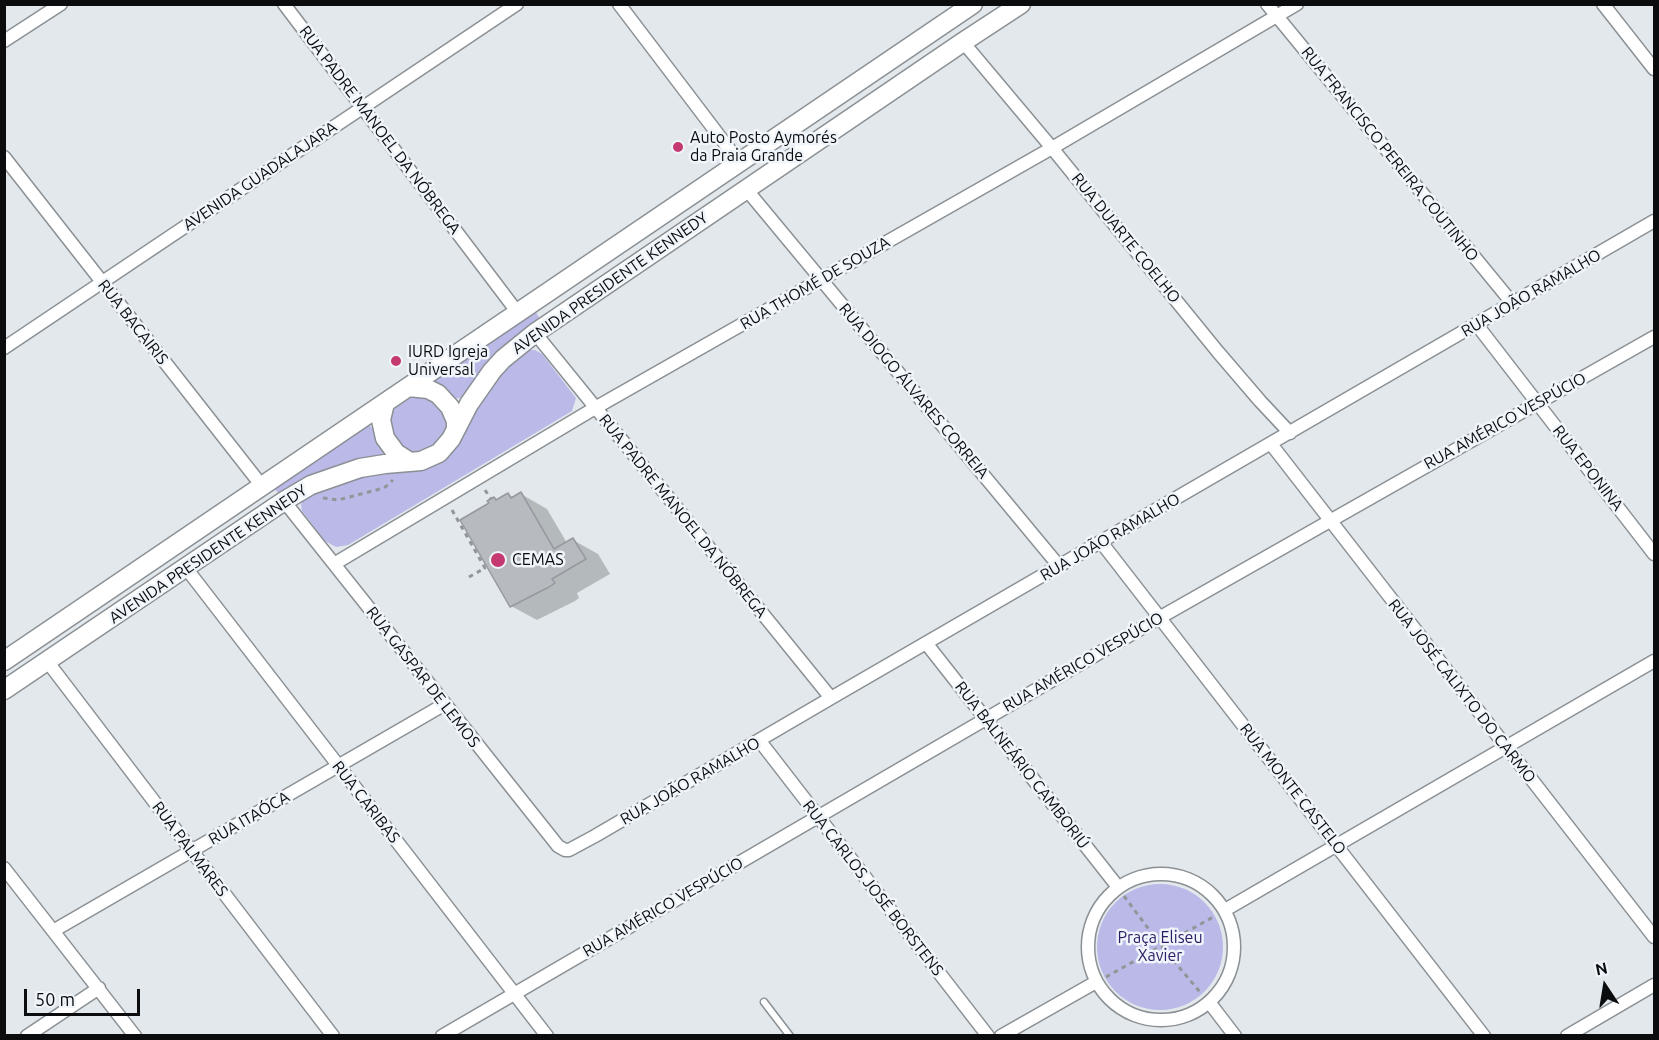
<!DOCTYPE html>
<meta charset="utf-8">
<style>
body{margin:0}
#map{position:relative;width:1659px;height:1040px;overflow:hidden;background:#e2e8ec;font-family:Ubuntu,sans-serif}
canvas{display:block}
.frame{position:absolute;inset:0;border:6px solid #0a0c0d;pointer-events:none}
.north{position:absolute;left:1575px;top:956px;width:60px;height:60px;-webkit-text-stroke:4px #eff5fa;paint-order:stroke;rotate:348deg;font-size:16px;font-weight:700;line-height:24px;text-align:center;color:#0a0c0d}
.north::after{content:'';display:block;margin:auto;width:21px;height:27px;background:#0a0c0d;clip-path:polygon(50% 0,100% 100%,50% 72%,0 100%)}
.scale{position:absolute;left:24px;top:989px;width:116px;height:27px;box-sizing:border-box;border:3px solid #0a0c0d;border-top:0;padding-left:8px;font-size:18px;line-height:21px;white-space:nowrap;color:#0a0c0d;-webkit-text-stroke:4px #eff5fa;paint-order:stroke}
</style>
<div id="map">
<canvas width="1659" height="1040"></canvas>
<div class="frame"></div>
<div class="north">N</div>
<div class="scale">50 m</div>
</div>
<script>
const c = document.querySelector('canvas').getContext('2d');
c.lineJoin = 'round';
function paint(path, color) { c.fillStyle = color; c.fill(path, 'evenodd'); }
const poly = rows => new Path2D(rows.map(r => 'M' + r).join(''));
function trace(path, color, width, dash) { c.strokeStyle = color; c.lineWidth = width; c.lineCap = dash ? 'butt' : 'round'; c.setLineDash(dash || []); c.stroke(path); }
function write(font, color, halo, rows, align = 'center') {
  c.font = font + ' Ubuntu,sans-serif'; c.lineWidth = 5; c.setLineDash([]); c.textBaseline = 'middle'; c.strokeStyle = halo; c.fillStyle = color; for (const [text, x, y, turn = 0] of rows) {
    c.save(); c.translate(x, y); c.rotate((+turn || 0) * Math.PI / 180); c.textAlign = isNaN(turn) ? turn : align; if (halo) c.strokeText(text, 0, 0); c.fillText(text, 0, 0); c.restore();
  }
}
paint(poly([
 [535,311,540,319,464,397,455,399,433,382],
 [525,350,535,350,542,354,576,398,572,411,348,545,336,547,325,541,302,511,301,504,304,499,309,495,368,475,426,467,443,461,455,448,475,408,507,366],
 '390 424a28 28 0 1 1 56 0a28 28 0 1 1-56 0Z',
 [369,425,374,430,384,452,383,455,280,495,274,488],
 '1097 947a63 63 0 1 1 126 0a63 63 0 1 1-126 0Z'
]), '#bab9e8');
paint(poly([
 [508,494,514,498,521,494,547,509,567,543,573,540,598,554,610,574,577,593,579,598,575,601,537,620,511,606,491,504,494,499,497,500]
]), '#0003');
const building = poly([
 [521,492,554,549,573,538,586,559,552,579,555,583,549,587,510,607,460,520,489,503,487,501,494,497,496,500,508,493,511,498,521,492]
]);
paint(building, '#b7bbc0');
trace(building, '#96999f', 1.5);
const service = poly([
 [764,1002,790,1036]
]);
const minor = poly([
 [284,4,518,313],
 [619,4,739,162],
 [1267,4,1513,304],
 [1603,4,1654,69],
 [4,41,61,4],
 [963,42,1052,148,1218,352,1260,401,1290,433],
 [4,157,262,486],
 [746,189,1059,566],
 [1477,325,1654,554],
 [535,333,831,698],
 [4,348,517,4],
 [1271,444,1654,937],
 [284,501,558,846,565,850,569,850,595,836,831,698,1654,221],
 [1101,542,1484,1036],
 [334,564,595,408,1052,148,1297,4],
 [186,568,547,1036],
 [926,643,1118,887],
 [47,661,333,1036],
 [759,740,988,1036],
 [4,868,135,1036],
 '1088 947a73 73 0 1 1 146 0a73 73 0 1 1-146 0Z',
 [1225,910,1654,661],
 [53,931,445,704],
 [1209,1002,1235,1036],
 [27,1036,99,988],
 [442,1036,1159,618,1654,337],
 [1001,1036,1096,982],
 [1567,1036,1654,985]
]);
const secondary = poly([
 [409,387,428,389,438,394,450,407,456,421,456,429],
 [385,403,381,420,385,438,396,453,410,462],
 [4,661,973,4],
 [4,690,284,501,311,485,360,468,385,464,421,461,439,453,451,439,469,404,492,371,503,359,535,333,963,42,1021,4]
]);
trace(service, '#8a9094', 9);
trace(minor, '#8a9094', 15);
trace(secondary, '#8a9094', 21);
trace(poly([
 [485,490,491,499],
 [323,498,338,500,384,488,393,480],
 [452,510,485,568,487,567],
 [469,577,485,568],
 [1124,896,1162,947,1200,992],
 [1106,977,1215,916]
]), '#919699', 3, [4.5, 4.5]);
trace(service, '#fff', 6);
trace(minor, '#fff', 12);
trace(secondary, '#fff', 18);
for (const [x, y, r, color] of [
 [678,147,6,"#c43970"],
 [396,361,6,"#c43970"],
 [498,560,8,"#c43970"]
]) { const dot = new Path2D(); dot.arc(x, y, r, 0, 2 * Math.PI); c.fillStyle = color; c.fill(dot); trace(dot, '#eff5fa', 2); }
write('16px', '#0a0c0d', '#eff5fa', [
 ["RUA PADRE MANOEL DA NÓBREGA",380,130,53],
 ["RUA FRANCISCO PEREIRA COUTINHO",1390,154,51],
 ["AVENIDA GUADALAJARA",260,176,-34],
 ["RUA DUARTE COELHO",1126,238,51],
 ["AVENIDA PRESIDENTE KENNEDY",610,283,-35],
 ["RUA THOMÉ DE SOUZA",815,283,-30],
 ["RUA JOÃO RAMALHO",1531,293,-30],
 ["RUA BACAIRIS",133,322,52],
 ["RUA DIOGO ÁLVARES CORREIA",914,391,50],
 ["RUA AMÉRICO VESPÚCIO",1505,421,-29],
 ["RUA EPONINA",1588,468,52],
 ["RUA PADRE MANOEL DA NÓBREGA",683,516,51],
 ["RUA JOÃO RAMALHO",1110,537,-30],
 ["AVENIDA PRESIDENTE KENNEDY",208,554,-34],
 ["RUA AMÉRICO VESPÚCIO",1083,662,-30],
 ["RUA GASPAR DE LEMOS",423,677,52],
 ["RUA JOSÉ CALIXTO DO CARMO",1462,691,52],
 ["RUA BALNEÁRIO CAMBORIÚ",1022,765,52],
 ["RUA JOÃO RAMALHO",690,781,-30],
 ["RUA MONTE CASTELO",1293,789,52],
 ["RUA CARIBAS",366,802,52],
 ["RUA ITAÓCA",249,818,-30],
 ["RUA PALMARES",190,849,53],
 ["RUA CARLOS JOSÉ BORSTENS",873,888,52],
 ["RUA AMÉRICO VESPÚCIO",663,907,-30]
]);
write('16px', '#0a0c0d', '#eff5fa', [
 ["Auto Posto Aymorés",690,138],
 ["da Praia Grande",690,156],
 ["IURD Igreja",408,352],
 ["Universal",408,370],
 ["CEMAS",512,560]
], 'left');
write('16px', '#2b1a66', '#eff5fa', [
 ["Praça Eliseu",1160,938],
 ["Xavier",1160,956]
]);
</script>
